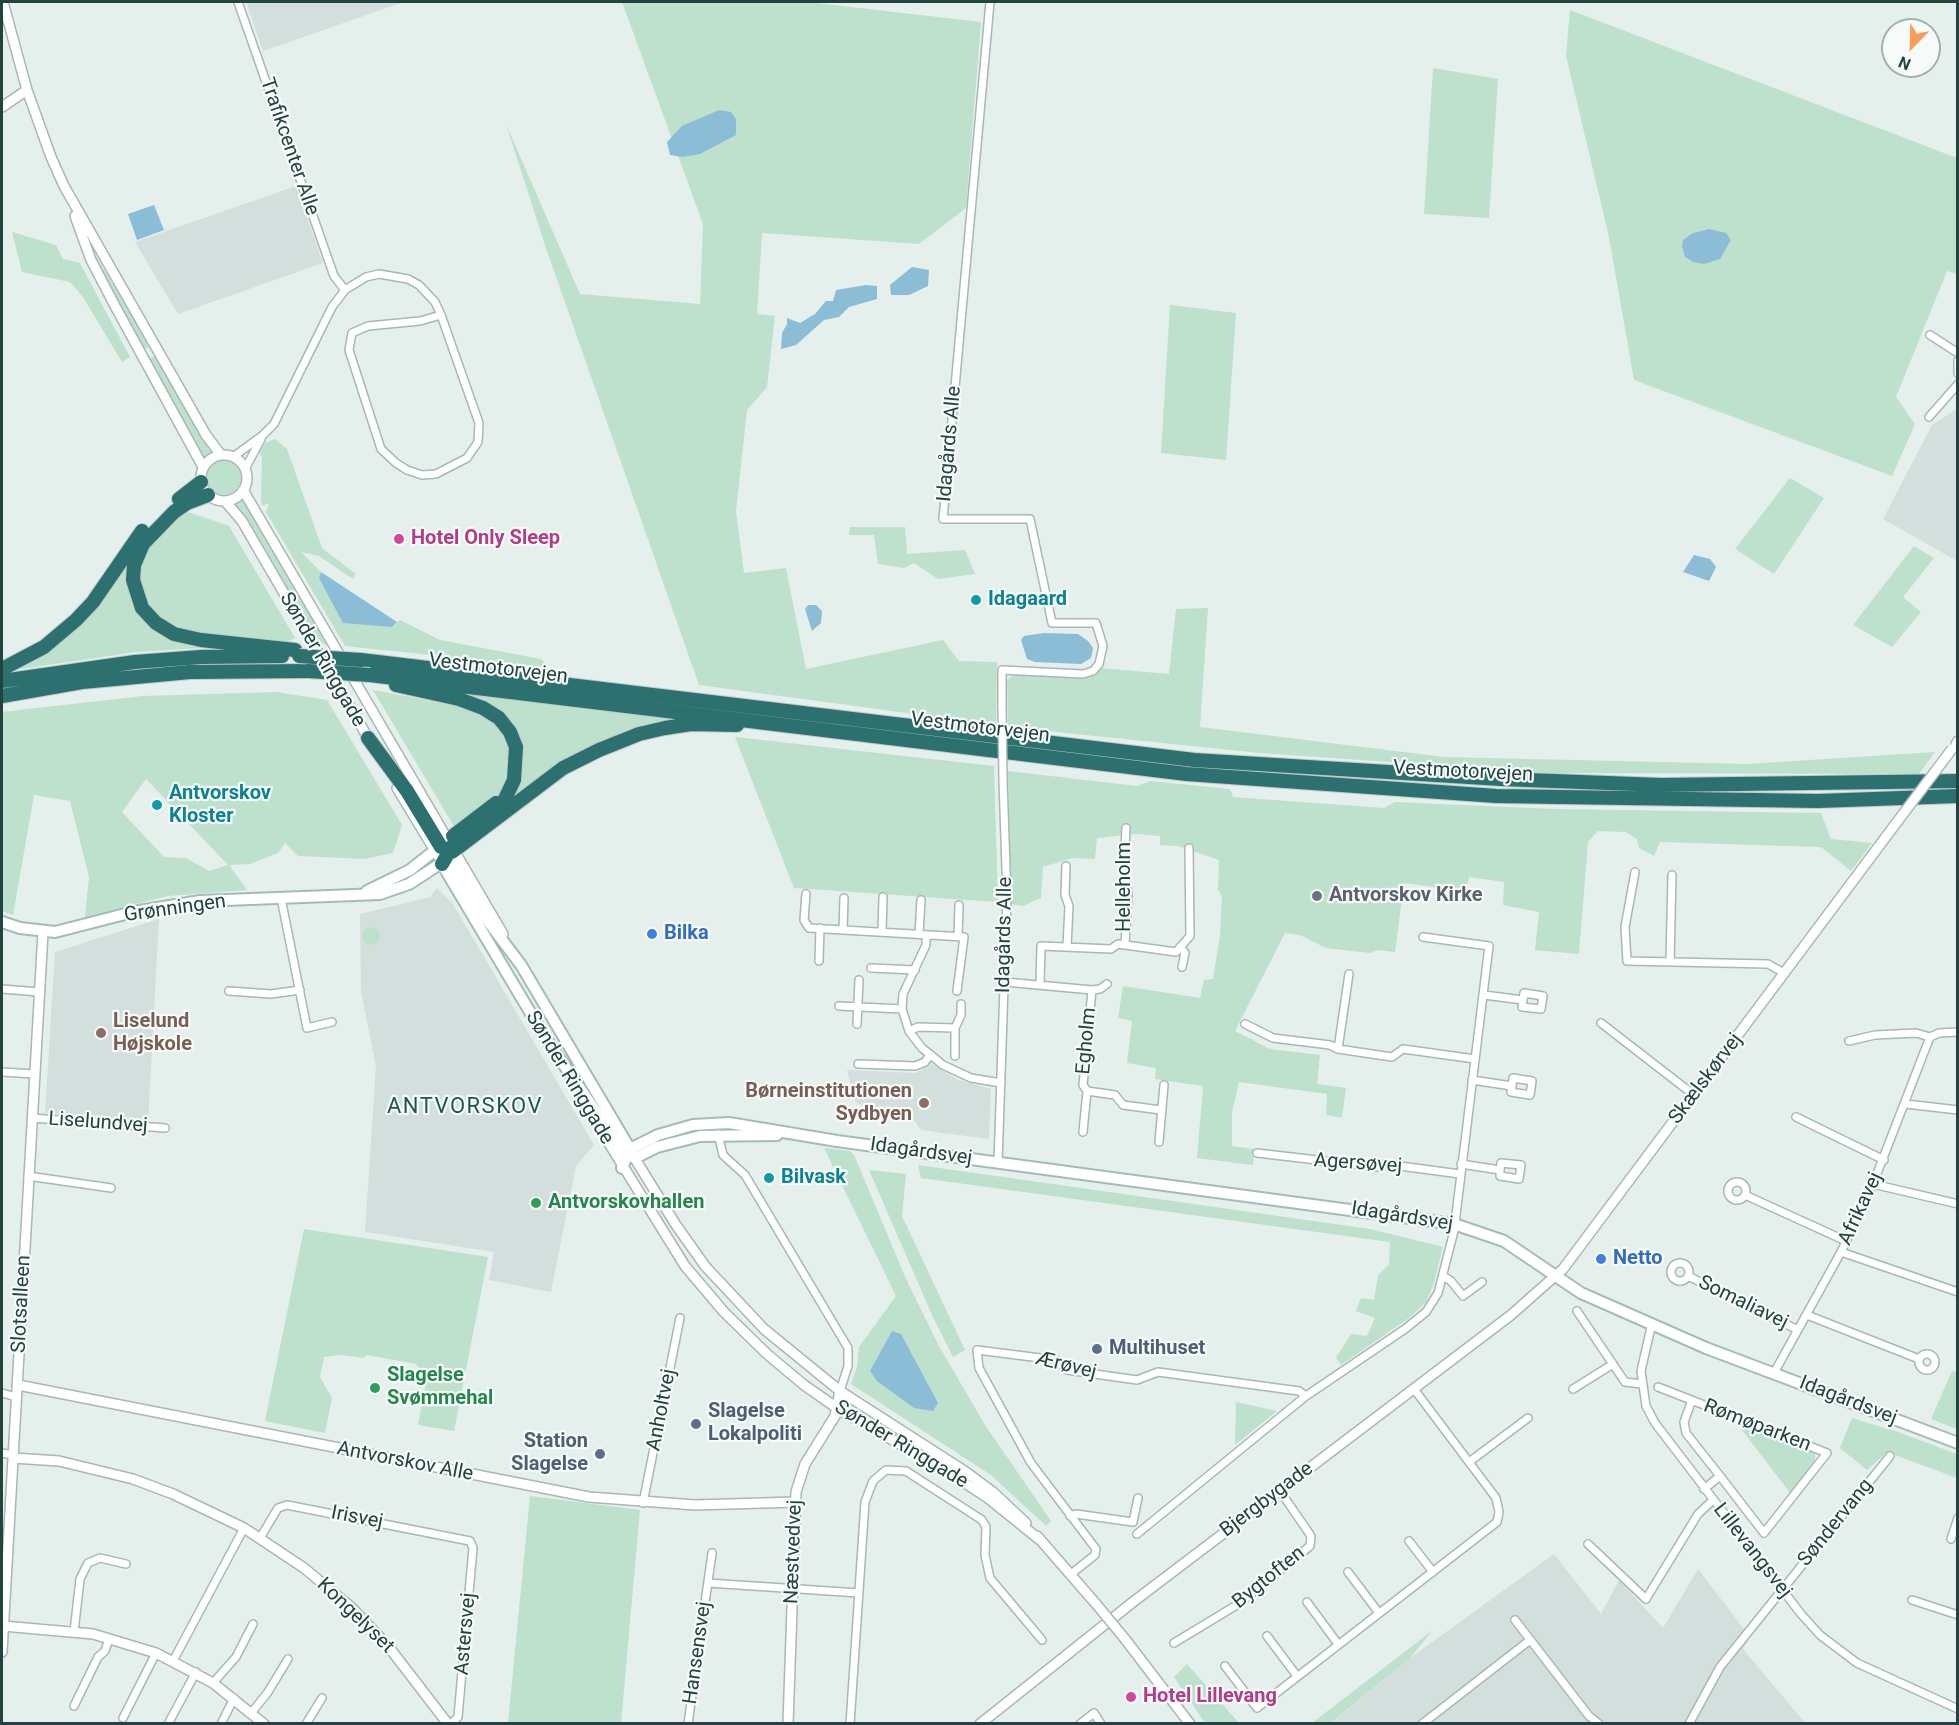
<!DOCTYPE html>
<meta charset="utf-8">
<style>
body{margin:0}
#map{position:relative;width:1959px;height:1725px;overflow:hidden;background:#e5efec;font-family:Roboto,sans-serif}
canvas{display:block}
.frame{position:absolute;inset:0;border:3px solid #234340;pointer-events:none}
.north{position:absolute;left:1881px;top:18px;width:60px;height:60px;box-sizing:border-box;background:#f6fbf9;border:2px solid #a2b1af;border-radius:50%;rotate:203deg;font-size:16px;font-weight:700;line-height:24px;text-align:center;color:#234340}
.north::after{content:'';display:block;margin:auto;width:21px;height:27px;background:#fa9d58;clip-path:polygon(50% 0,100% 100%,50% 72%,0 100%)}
</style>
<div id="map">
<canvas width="1959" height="1725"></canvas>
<div class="frame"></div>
<div class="north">N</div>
</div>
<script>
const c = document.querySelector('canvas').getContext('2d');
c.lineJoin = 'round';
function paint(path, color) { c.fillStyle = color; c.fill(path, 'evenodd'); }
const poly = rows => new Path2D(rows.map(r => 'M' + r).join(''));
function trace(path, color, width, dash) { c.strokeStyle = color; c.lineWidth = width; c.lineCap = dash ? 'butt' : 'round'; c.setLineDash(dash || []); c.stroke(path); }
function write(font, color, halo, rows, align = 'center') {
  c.font = font + ' Roboto,sans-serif'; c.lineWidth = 4.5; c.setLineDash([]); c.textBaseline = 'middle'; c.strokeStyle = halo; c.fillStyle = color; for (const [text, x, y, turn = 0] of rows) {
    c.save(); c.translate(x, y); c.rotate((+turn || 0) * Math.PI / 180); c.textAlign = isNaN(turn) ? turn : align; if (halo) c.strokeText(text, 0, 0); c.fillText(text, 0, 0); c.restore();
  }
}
paint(poly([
 [246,2,404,2,263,51],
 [296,186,323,263,178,314,135,242],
 [1957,409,1957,561,1883,519,1932,425],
 [437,888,453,904,594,1145,576,1166,551,1292,489,1280,494,1252,365,1232,376,1066,361,992,360,914,430,897],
 [159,919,148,1122,45,1113,55,952],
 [932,1064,958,1080,991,1089,989,1139,921,1130,915,1121,859,1104,855,1101,847,1070,916,1073],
 [1554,1554,1601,1614,1619,1580,1663,1628,1698,1569,1750,1637,1743,1649,1806,1724,1331,1724,1410,1658]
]), '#d3dfdc');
paint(poly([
 [622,2,808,2,981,22,966,208,919,244,762,233,757,314,775,316,767,387,747,410,736,511,744,573,786,568,806,669,943,640,959,661,997,662,996,725,699,685,546,248,506,124,580,294,700,304,703,224],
 [1570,10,1957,158,1957,274,1947,271,1896,397,1915,424,1892,476,1634,380,1609,237,1566,56],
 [1433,68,1498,79,1489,218,1424,214],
 [12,232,56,245,63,259,80,263,130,357,122,362,83,297,70,282,22,272],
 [90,247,140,329,149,348,142,348],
 [1170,305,1236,313,1226,460,1161,453],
 [155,355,214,452,204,459,148,360],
 [275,439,287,449,322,548,356,574,353,579,319,556,301,552,321,572,319,578,392,627,400,620,440,640,541,659,545,663,543,667,345,646,266,512,269,503,263,506,261,502,262,457,259,453,265,443],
 '207 478a17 17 0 1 1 34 0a17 17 0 1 1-34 0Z',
 [1790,478,1824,498,1774,574,1735,549],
 [244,497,277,553,327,645,319,644,234,505],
 [182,510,229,526,295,638,284,643,182,633,148,610,137,578,143,552],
 [850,527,905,527,907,554,965,550,975,574,938,579,914,563,904,568,878,564,874,535,849,535],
 [1914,546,1934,558,1903,597,1921,612,1892,647,1853,625],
 [132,553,142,615,218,647,136,652,7,671,31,659],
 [1208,608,1200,727,1444,757,1747,764,1935,752,1919,774,1548,773,1260,753,1008,727,1007,680,1014,675,1086,677,1097,673,1100,668,1169,674,1176,609],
 [373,690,464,707,493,722,504,734,510,752,510,771,499,797,455,828],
 [276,692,327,700,402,825,393,853,364,859,298,856,285,843,278,853,250,864,229,865,247,890,168,896,85,917,89,877,70,801,34,795,13,915,2,911,2,712,143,696],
 [146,779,228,865,209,871,186,858,164,857,122,812],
 [448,692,683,719,650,725,600,742,499,811,522,777,522,752,516,734],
 [735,737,994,766,998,902,794,888],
 [1008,771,1137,786,1150,781,1230,789,1233,797,1384,808,1395,802,1553,809,1821,813,1831,839,1872,843,1851,871,1821,847,1660,842,1654,856,1639,848,1637,839,1626,832,1598,831,1588,842,1579,954,1535,950,1539,912,1503,905,1504,882,1469,877,1466,891,1404,883,1395,952,1378,950,1370,953,1326,948,1300,935,1285,933,1235,1031,1270,1049,1320,1055,1317,1084,1346,1088,1342,1118,1326,1115,1327,1094,1239,1082,1232,1112,1232,1146,1254,1149,1253,1165,1197,1158,1203,1086,1155,1079,1156,1068,1127,1063,1132,1021,1118,1018,1123,986,1200,998,1204,980,1213,979,1220,936,1222,896,1218,890,1219,860,1178,846,1160,845,1160,836,1136,834,1097,838,1095,859,1072,858,1043,867,1041,898,1023,906,1011,904],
 '362 936a9 9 0 1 1 18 0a9 9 0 1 1-18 0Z',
 [824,1148,850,1151,854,1155,906,1279,939,1346,985,1425,1051,1521,1046,1526,991,1475,851,1384,857,1367,859,1347,896,1296],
 [918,1165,1370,1229,1443,1247,1433,1286,1426,1302,1409,1318,1341,1365,1336,1358,1351,1334,1367,1336,1375,1318,1356,1311,1361,1298,1374,1300,1378,1275,1389,1265,1390,1242,921,1178],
 [869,1170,906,1174,902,1216,965,1350,953,1357,932,1315],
 [304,1229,488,1257,454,1431,418,1425,427,1377,416,1364,367,1355,363,1358,342,1355,324,1357,320,1377,332,1398,325,1433,265,1421],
 [1952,1371,1957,1372,1957,1429,1931,1419],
 [1236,1402,1277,1411,1235,1445],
 [1852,1418,1898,1432,1957,1454,1957,1478,1887,1452,1867,1470,1840,1448],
 [1735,1421,1815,1454,1815,1463,1791,1494],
 [530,1496,640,1510,621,1723,508,1723],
 [1433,1630,1410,1658,1331,1723,1312,1723],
 [1187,1664,1239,1723,1205,1723,1174,1677]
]), '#bde1cd');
paint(poly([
 [719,110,731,112,736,119,736,135,700,154,683,157,670,155,667,142,682,126],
 [154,205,164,230,137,240,128,214],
 [1709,229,1726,233,1731,240,1720,259,1704,264,1693,262,1685,257,1682,246,1683,240,1693,233],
 [912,267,929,270,928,286,909,295,891,295,890,285],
 [866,285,877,286,877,299,849,307,839,317,824,320,796,345,781,349,782,333,787,324,787,318,800,323,815,314,826,301,833,301,836,290],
 [1694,555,1710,559,1716,567,1709,581,1683,572],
 [321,572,397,622,392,627,343,623,319,578],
 [808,605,816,605,822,611,821,623,812,631,805,609],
 [1044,633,1078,634,1088,641,1093,648,1091,658,1081,664,1035,662,1027,659,1021,640,1024,636],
 [892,1331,901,1334,938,1403,933,1411,914,1408,877,1381,870,1371]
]), '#8bbdd7');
const minor = poly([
 [238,2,334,276,345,290],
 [990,2,943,519,1030,519,1052,623,1096,623,1103,646,1099,664,1093,671,1083,674,1002,670,1002,706],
 [1930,335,1958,353],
 [1958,361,1958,373],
 [1929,417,1958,384],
 [233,457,263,435,274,424,332,307,345,290,366,277,379,274,408,279,419,285,435,302,441,315,479,423,478,442,467,458,436,474,422,475,407,470,396,463,381,449,349,350,352,333,368,326,420,321,441,315],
 [245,469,261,439],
 [1066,866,1065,895,1069,906,1067,947],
 [1635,872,1625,927,1627,961,1768,964,1784,973],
 [806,894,804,920,809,928,964,937,957,991],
 [281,898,307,1028,332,1022],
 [843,930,844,898],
 [882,932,883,897],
 [919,934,921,900],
 [926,935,926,945,903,994,902,1009,909,1031,922,1048,943,1065,971,1078,1001,1083],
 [958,937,959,905],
 [1125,945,1128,894,1124,870,1126,828],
 [1180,947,1185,953,1182,967],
 [819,961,820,928],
 [1670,962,1672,875],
 [871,968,915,970],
 [1005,982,1092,990,1100,989,1107,984],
 [1040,983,1041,946,1111,949,1118,944,1176,952,1190,936,1189,848],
 [2,989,39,992],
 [1092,990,1083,1085,1087,1091,1115,1095,1123,1105,1161,1110],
 [229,991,271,994,300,990],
 [1484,995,1523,1000,1522,1007,1541,1009,1543,996,1524,993,1523,1000],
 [839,1006,902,1009],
 [1601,1023,1694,1095],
 [857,1024,859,980],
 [1245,1024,1273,1038,1330,1045,1338,1049,1392,1057,1403,1049,1475,1059],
 [909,1031,918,1027,955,1028],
 [1930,1037,1939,1033,1958,1032],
 [1849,1041,1875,1035,1916,1033,1930,1037],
 [1338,1049,1349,974],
 [955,1056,955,1028,961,1015,961,1004],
 [858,1064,915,1066,925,1062,930,1055],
 [2,1072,34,1074],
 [1472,1080,1512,1086,1511,1092,1530,1095,1532,1081,1513,1078,1512,1086],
 [1906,1104,1958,1110],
 [1796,1117,1884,1160],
 [32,1118,165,1128],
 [1083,1132,1087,1091],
 [718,1134,723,1155,745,1175,848,1348,848,1366,840,1391],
 [1159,1142,1164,1085],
 [1257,1153,1377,1167,1385,1164,1460,1174],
 [998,1163,1007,898,1003,780],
 [1461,1164,1500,1170,1500,1176,1519,1179,1521,1165,1501,1163,1500,1170],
 [28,1176,111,1188],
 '1728 1191a9 9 0 1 1 18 0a9 9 0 1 1-18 0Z',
 [1873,1184,1958,1204],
 [1745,1195,1846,1241],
 [1841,1252,1958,1292],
 '1671 1272a9 9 0 1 1 18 0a9 9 0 1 1-18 0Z',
 [1443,1276,1451,1281,1463,1296,1482,1282],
 [1688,1276,1798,1330],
 [1577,1311,1625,1382,1642,1384],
 [1807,1315,1919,1359],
 [1652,1323,1641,1371,1646,1406,1655,1423,1801,1614,1820,1635,1857,1663,1958,1709],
 '1919 1362a8 8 0 1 1 16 0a8 8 0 1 1-16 0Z',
 [1774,1373,1841,1252,1873,1184,1930,1037],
 [1658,1387,1827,1453,1764,1533,1720,1476,1704,1489],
 [1573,1389,1613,1364],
 [2,1393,16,1397],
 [1692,1400,1684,1422,1686,1433,1720,1476],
 [2,1453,13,1455],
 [1469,1462,1528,1418],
 [643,1503,680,1318],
 [1070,1516,1076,1514,1133,1522,1138,1498],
 [1137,1534,1306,1396,1405,1329,1426,1312,1438,1293,1454,1231,1489,946,1423,937],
 [260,1538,278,1508,287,1505,470,1541,473,1548,458,1717,451,1724],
 [1951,1539,1958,1518],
 [1409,1541,1433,1572],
 [1588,1544,1646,1599,1698,1514,1713,1500],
 [1348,1572,1379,1613],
 [1071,1574,1095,1555,1096,1549,1031,1463,979,1368,977,1350,1056,1360,1067,1370,1137,1380,1158,1372,1299,1391,1306,1396],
 [708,1583,859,1593],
 [1912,1600,1958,1615],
 [1307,1602,1338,1644],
 [1515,1620,1589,1716,1599,1724],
 [74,1632,80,1579,88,1563,100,1558,126,1564],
 [1267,1636,1297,1676],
 [1174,1643,1240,1603,1310,1546,1311,1536,1280,1491],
 [173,1661,244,1528],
 [1225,1666,1257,1708,1497,1522,1499,1512,1496,1498,1414,1389],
 [213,1683,236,1657,253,1624],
 [74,1706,98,1657,105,1651,109,1638],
 [252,1712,268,1692,288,1659],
 [123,1718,156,1653],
 [168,1724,196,1672],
 [221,1724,234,1698],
 [306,1724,322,1698],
 [688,1724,712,1553],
 [850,1724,865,1502,873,1481,886,1470,906,1471,982,1520,986,1527,985,1555,990,1578,1042,1640],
 [1080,1724,1094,1713,1101,1724],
 [1422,1724,1530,1640],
 [1689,1724,1720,1667,1890,1456]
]);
const tertiary = poly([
 [3,2,27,90,51,157,64,186,206,435,221,455],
 [2,107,27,90],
 [75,216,91,260,115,306,203,467],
 '201 478a23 23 0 1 1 46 0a23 23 0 1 1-46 0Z',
 [243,490,503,934],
 [225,501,242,521,371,743],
 [1956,744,1958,741],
 [397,788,438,856],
 [579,1095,685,1266,724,1312,767,1354,804,1385,837,1408,945,1470,988,1498,1040,1540],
 [632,1154,676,1225,705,1266,764,1329,840,1391,966,1472,993,1492,1026,1523],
 [18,1385,589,1497,695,1505,796,1502],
 [13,1458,59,1461,133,1479,173,1494,244,1528,304,1568,351,1607,388,1646,448,1724],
 [1037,1536,1097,1605],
 [3,1626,93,1634,156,1653,213,1683,264,1724],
 [1125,1639,1190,1724],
 [2,1652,43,932],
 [788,1724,796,1492,805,1464,835,1416,840,1391],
 [980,1724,1133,1602,1511,1315,1563,1269,1894,826]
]);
const secondary = poly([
 [435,852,445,855,452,863,487,920,521,965,630,1149],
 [442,864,546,1039,626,1155,635,1158,657,1147,700,1136,777,1135],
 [367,891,410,870,453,836],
 [2,922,20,928,55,932,133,912,200,901,380,894,409,884,446,860],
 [622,1168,630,1149,658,1135,693,1125,729,1123,837,1141,1454,1224,1504,1241,1581,1293,1706,1348,1958,1443]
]);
const motorway = poly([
 [208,495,187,503,174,512,143,544,134,565,133,580,142,608,156,623,174,634,201,640,295,650],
 [179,499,201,482],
 [361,660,1194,760,1501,779,1661,785,1958,781],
 [2,669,44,647,76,620,93,602,142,531],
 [370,675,1187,774,1496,796,1818,801,1958,796],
 [2,681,135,662,201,657,282,656],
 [396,685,459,699,483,708,499,718,510,732,516,747,514,780,503,803,491,814],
 [2,696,82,682,190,672,308,671],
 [368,738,407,791,441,847,452,852,563,768,599,750,639,734,665,728,691,724,737,725],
 [453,836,496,803],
 [442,864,453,845]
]);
trace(minor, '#a7b8b5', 10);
trace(tertiary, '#a7b8b5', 12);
trace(secondary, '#a3bcb8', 14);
trace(motorway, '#c1caca', 16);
trace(minor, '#fff', 7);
trace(tertiary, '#fff', 9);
trace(secondary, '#fff', 10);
trace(motorway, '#2c716f', 14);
const minorBridge = poly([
 [1002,706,1003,780]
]);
const tertiaryBridge = poly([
 [1894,826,1952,749],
 [1097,1605,1125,1639]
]);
const motorwayBridge = poly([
 [299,656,361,660],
 [308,671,370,675]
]);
trace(minorBridge, '#a7b8b5', 10, []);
trace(tertiaryBridge, '#a7b8b5', 12, []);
trace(motorwayBridge, '#c1caca', 16, []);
trace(minorBridge, '#fff', 7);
trace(tertiaryBridge, '#fff', 9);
trace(motorwayBridge, '#2c716f', 14);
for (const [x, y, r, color] of [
 [399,539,6,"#d1479c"],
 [976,600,6,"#0f9aa8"],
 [157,805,6,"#0f9aa8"],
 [1317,896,6,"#6b7280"],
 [652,934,6,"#3f7fe0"],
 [101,1033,6,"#8d6e63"],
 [924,1103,6,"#8d6e63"],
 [769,1178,6,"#0f9aa8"],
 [536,1203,6,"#2e9e5b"],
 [1601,1259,6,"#3f7fe0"],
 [1097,1349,6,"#5c6f8a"],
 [375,1388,6,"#2e9e5b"],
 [696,1424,6,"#5c6f8a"],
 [600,1454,6,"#5c6f8a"],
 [1131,1697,6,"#d1479c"]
]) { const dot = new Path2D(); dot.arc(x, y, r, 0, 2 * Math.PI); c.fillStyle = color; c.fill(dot); trace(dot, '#f6fbf9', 2); }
write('20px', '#234340', '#f6fbf9', [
 ["Trafikcenter Alle",289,147,71],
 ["Idagårds Alle",950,444,-85],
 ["Sønder Ringgade",322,660,60],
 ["Vestmotorvejen",498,669,7],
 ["Vestmotorvejen",980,728,7],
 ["Vestmotorvejen",1463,772,3],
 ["Helleholm",1125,887,-90],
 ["Grønningen",175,909,-8],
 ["Idagårds Alle",1005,935,-89],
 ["Egholm",1087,1041,-85],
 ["Sønder Ringgade",569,1078,59],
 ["Skælskørvej",1706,1079,-53],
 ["Liselundvej",98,1123,4],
 ["Idagårdsvej",921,1152,8],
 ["Agersøvej",1358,1164,4],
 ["Afrikavej",1861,1209,-65],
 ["Idagårdsvej",1402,1217,9],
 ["Somaliavej",1743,1303,26],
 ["Slotsalleen",22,1304,-87],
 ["Ærøvej",1066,1366,14],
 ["Idagårdsvej",1848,1401,21],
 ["Anholtvej",662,1410,-79],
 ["Rømøparken",1757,1426,21],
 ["Sønder Ringgade",901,1445,31],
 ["Antvorskov Alle",405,1462,11],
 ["Bjergbygade",1267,1500,-37],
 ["Irisvej",357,1518,11],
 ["Søndervang",1836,1523,-51],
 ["Lillevangsvej",1752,1551,52],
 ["Næstvedvej",794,1552,-88],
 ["Bygtoften",1269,1578,-39],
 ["Kongelyset",355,1616,44],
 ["Astersvej",466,1634,-85],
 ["Hansensvej",698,1653,-82]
]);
write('bold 20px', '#b23c85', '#f6fbf9', [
 ["Hotel Only Sleep",411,539],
 ["Hotel Lillevang",1143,1697]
], 'left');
write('bold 20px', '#0d838f', '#f6fbf9', [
 ["Idagaard",988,600],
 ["Antvorskov",169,794],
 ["Kloster",169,817],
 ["Bilvask",781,1178]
], 'left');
write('bold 20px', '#5b616d', '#f6fbf9', [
 ["Antvorskov Kirke",1329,896]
], 'left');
write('bold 20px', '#366cbe', '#f6fbf9', [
 ["Bilka",664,934],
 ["Netto",1613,1259]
], 'left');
write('bold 20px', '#785e54', '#f6fbf9', [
 ["Liselund",113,1022],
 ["Højskole",113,1045],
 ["Børneinstitutionen",912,1092,"right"],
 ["Sydbyen",912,1115,"right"]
], 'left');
write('bold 20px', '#27864d', '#f6fbf9', [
 ["Antvorskovhallen",548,1203],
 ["Slagelse",387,1376],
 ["Svømmehal",387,1399]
], 'left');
write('bold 20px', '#4e5e75', '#f6fbf9', [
 ["Multihuset",1109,1349],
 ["Slagelse",708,1412],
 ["Lokalpoliti",708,1435],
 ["Station",588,1442,"right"],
 ["Slagelse",588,1465,"right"]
], 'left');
c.letterSpacing = '1.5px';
write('22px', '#1d5753', '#f6fbf9', [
 ["ANTVORSKOV",465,1107]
]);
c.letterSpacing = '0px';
</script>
